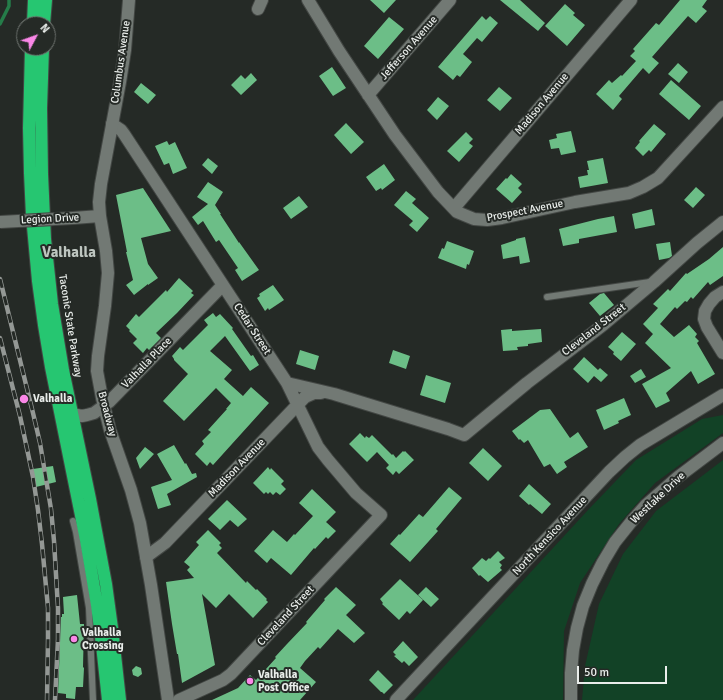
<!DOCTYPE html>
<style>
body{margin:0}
#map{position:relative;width:723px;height:700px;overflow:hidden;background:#252a26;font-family:Signika,sans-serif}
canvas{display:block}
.north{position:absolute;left:16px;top:16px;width:40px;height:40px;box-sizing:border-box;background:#252a26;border:1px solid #737874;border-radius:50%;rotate:49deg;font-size:11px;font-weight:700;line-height:16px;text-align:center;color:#e9edea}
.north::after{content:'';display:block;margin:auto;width:14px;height:18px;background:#fa87e7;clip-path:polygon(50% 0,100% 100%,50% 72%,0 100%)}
.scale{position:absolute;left:577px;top:666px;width:90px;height:18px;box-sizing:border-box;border:2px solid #e9edea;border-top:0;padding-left:5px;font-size:12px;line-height:14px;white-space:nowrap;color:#e9edea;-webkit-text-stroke:3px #252a26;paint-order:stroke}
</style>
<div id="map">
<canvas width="723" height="700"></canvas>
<div class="north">N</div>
<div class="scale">50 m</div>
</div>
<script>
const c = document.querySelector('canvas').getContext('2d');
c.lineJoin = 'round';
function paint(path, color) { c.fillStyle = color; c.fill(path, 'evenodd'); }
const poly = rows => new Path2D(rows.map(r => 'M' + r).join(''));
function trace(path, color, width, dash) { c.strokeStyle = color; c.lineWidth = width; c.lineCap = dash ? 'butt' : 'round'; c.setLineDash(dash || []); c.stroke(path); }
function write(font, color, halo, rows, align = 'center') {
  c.font = font + ' Signika,sans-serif'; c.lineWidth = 4; c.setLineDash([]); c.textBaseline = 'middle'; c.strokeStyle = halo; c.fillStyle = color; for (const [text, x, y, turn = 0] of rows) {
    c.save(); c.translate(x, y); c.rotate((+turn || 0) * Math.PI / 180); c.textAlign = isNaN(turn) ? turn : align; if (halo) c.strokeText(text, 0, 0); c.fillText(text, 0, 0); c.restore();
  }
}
paint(poly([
 [723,415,723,433,655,483,619,524,580,583,564,631,563,700,413,700,588,510,636,460,702,419],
 [723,460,723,700,582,700,585,666,599,604,623,554,656,511]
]), '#124226');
trace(poly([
 [0,24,9,6,9,0]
]), '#257c49', 3.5);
paint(poly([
 [370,0,396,0,384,13],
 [500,0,520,0,545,23,538,31],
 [680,0,707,0,702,7,707,11,696,23,688,16,652,57,659,63,649,74,643,68,619,96,622,99,613,110,596,94,609,80,612,83,621,75,622,76,636,61,630,56,635,51,633,49,656,23,659,25],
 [565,4,575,13,573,15,585,25,567,46,545,26],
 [482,16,486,20,490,16,498,23,482,42,477,38,463,54,472,62,460,77,457,75,453,80,438,67],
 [389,17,404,29,378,59,364,46],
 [678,63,688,72,679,83,668,74],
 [332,67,346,88,333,96,319,76],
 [251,73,257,80,241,95,231,85,241,75,245,79],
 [671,80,701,106,689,120,659,94],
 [141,83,156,95,148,104,134,92],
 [499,87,512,98,500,111,487,100],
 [438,97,449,106,437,120,427,110],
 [346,123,364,142,351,154,334,135],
 [654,124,666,134,651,152,649,150,643,156,635,148,640,142,639,141],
 [571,131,576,152,561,155,559,148,551,149,549,140,557,138,556,134],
 [466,132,473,139,469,143,473,146,459,162,447,151],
 [167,141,169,145,175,142,187,168,173,174,169,163,164,165,155,146],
 [208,158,218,166,212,174,202,165],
 [603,158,608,183,580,188,578,177,588,175,587,170,589,170,587,161],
 [384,164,395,180,382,190,381,188,376,191,366,177],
 [511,174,522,184,518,188,522,192,512,203,496,189,506,178,507,179],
 [208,182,223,192,215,205,221,214,220,214,239,243,239,242,259,270,242,281,235,270,238,268,219,240,216,242,203,221,198,225,192,217,208,204,197,197],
 [696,187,705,195,693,208,684,200],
 [143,188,171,231,141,238,148,264,158,278,148,285,148,284,134,295,126,285,133,280,126,252,127,252,116,195],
 [406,191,416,199,412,203,429,218,417,232,409,225,413,221,394,205],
 [299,196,308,207,291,219,283,208],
 [652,209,655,225,635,229,632,214],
 [614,216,617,232,579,239,579,243,563,246,559,229,598,219],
 [525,237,530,262,520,264,519,256,503,259,501,245,516,240,516,239],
 [447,241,474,251,469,265,467,264,466,269,438,258,442,248,444,249],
 [670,242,672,256,669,258,659,260,656,244],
 [723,247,723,276,710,285,708,282,693,299,691,297,687,302,685,301,677,309,675,307,660,324,674,337,689,325,697,334,695,337,699,341,697,343,715,374,698,384,691,371,666,393,670,401,656,408,642,384,671,368,645,343,653,334,643,324,658,308,653,304,668,289,670,291,686,273,687,274,709,259],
 [179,278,193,291,191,293,194,295,177,313,156,333,161,338,149,350,147,348,143,353,133,343,137,339,129,331,130,330,126,326,136,314,139,317,166,290,167,292],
 [273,285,284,300,269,310,268,308,265,311,257,298,260,296,259,294],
 [604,293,614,305,600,316,589,303,600,294],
 [213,313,216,317,220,314,233,328,232,329,251,356,253,355,259,365,250,371,225,336,210,351,232,370,224,379,243,396,251,387,269,403,213,465,210,462,207,466,195,454,204,444,202,441,211,432,208,430,227,409,226,409,231,403,216,388,184,421,163,401,188,374,174,360,174,359,172,356,180,347,183,350,208,325,204,320],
 [512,329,512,331,541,329,542,342,528,344,528,346,517,347,518,350,503,351,501,330],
 [622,332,636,344,621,361,613,354,614,352,608,347],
 [300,350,319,356,315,370,296,364],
 [393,350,410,356,406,369,389,363],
 [584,357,598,370,600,368,608,375,601,382,594,376,588,383,573,369],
 [641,369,646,377,635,383,630,376],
 [426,375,451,383,445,403,420,395],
 [624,398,631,415,618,421,619,423,604,430,596,410],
 [550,409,570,438,578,432,588,447,564,462,567,467,557,474,550,464,544,467,528,440,524,443,520,439,519,440,512,431,540,410],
 [360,433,365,438,366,436,369,438,372,435,392,455,393,454,396,458,403,451,404,452,405,451,414,460,399,474,396,471,393,475,386,468,389,465,377,452,367,462,349,444],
 [174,445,185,464,186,463,192,474,196,473,197,477,167,494,171,505,158,509,151,487,172,480,157,454],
 [145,447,154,454,140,469,136,458],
 [483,448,502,466,488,481,469,463],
 [53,466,56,482,36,487,33,469],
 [268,467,270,470,271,468,284,481,281,484,286,489,280,495,276,492,273,495,270,492,268,494,266,492,264,494,253,483],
 [529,484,551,504,542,514,530,504,529,505,519,496],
 [449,487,462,498,436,529,438,531,410,562,390,544,399,534,400,535,419,514,423,517],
 [312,489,336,512,326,522,336,531,328,539,326,537,315,549,314,548,291,575,271,558,267,563,254,551,273,530,287,542,294,534,295,535,313,516,299,503],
 [227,500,247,519,238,527,230,520,220,530,208,519],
 [208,530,221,543,219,545,222,548,217,553,246,583,247,581,256,590,257,589,267,599,266,600,268,602,253,618,229,594,216,608,202,594,215,665,182,683,178,654,177,654,172,624,166,582,194,578,187,570,190,567,184,562,199,545,196,542],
 [498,551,505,558,499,562,502,565,500,568,502,570,488,582,480,575,479,576,472,568,482,558,486,561,489,558,490,559],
 [400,579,423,600,410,614,407,611,399,620,382,604,383,603,380,599],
 [336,587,356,605,346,615,365,633,354,643,338,629,320,649,318,647,305,661,300,668,316,682,300,700,212,700,238,688,250,675,256,680,276,658,275,657,287,644,307,623,306,622,325,600,324,599],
 [426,587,439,599,431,607,418,595],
 [77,595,80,624,84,624,83,667,84,668,83,687,76,687,75,699,66,698,66,694,58,693,61,617,62,617,62,614,64,614,63,597],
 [403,641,418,657,409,666,404,661,402,663,394,656,396,655,393,652],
 [136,666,141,668,142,674,138,677,133,675,132,670],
 [378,670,393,685,384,694,382,692,381,692,369,680]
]), '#6cbe87');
const lane = poly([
 [547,297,650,282],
 [73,521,76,532,89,608,93,700]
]);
const street = poly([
 [308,0,339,51,395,135,438,192,457,212,474,219,487,220,502,218,575,202,629,193,643,187,658,178,723,107],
 [258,9,262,0],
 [368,95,450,0],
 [112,124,121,130,124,134,287,383,318,447,328,460,356,493,381,515,231,674,223,680,179,700],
 [454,208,631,0],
 [723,292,715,297,709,304,705,311,704,319,707,327,723,353],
 [287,383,334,394,448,429,464,435,527,383,603,325,654,282,697,243,723,222],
 [72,414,82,416,87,415,94,413,109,402,223,285],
 [146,557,165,543,305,397,314,393,321,393],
 [396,700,609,472,625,457,640,445,723,395],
 [571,700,571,673,573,650,577,628,583,606,592,584,603,562,615,542,631,522,646,505,678,477,723,443]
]);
const secondary = poly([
 [129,0,125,50,120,82,101,184,99,202,100,216,106,251,108,273,105,306,98,356,97,371,102,398,110,430,131,490,140,523,151,585,168,700],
 [73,218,100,216]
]);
const highway = poly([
 [33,24,34,0],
 [44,24,46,0],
 [31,48,29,128,30,173,32,216,38,281,44,325,51,367,86,540,97,605,102,645,108,700],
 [43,48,41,108,42,174,45,239,52,304,63,370,90,499,106,584,112,628,120,700]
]);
trace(lane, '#434744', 8);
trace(street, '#434744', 14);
trace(secondary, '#434744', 14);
trace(highway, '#434744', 14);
trace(lane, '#727974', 6);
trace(street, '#727974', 12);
trace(secondary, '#727974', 12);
trace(highway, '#26c671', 12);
const rail = poly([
 [0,279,33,413,40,443,51,509,54,541,58,608,58,639,55,700],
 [0,338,20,416,33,477,38,510,42,544,48,608,48,640,47,700]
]);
trace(rail, '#949895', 4.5);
trace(rail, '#252a26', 3, [9]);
const secondaryBridge = poly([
 [0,222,73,218]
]);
trace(secondaryBridge, '#434744', 14, []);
trace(secondaryBridge, '#727974', 12);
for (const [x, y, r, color] of [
 [24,399,5,"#fa87e7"],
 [74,639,4,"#fa87e7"],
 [250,681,4,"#fa87e7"]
]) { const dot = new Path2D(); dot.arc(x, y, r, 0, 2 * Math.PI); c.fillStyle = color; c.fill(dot); trace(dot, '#252a26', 1.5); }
write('11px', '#e9edea', '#252a26', [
 ["Jefferson Avenue",409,48,-49],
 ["Columbus Avenue",121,62,-82],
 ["Madison Avenue",542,104,-50],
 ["Prospect Avenue",525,211,-11],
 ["Legion Drive",50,219,-3],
 ["Taconic State Parkway",70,326,81],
 ["Cedar Street",252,329,57],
 ["Cleveland Street",594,330,-38],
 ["Valhalla Place",147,363,-46],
 ["Broadway",107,414,75],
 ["Madison Avenue",237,468,-46],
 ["Westlake Drive",658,498,-43],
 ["North Kensico Avenue",550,536,-47],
 ["Cleveland Street",286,616,-47]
]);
write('bold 11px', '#e9edea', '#252a26', [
 ["Valhalla",33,399],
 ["Valhalla",82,633],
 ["Crossing",82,646],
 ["Valhalla",258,675],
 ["Post Office",258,688]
], 'left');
write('bold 15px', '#bec6c0', '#252a26', [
 ["Valhalla",69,253]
]);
</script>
